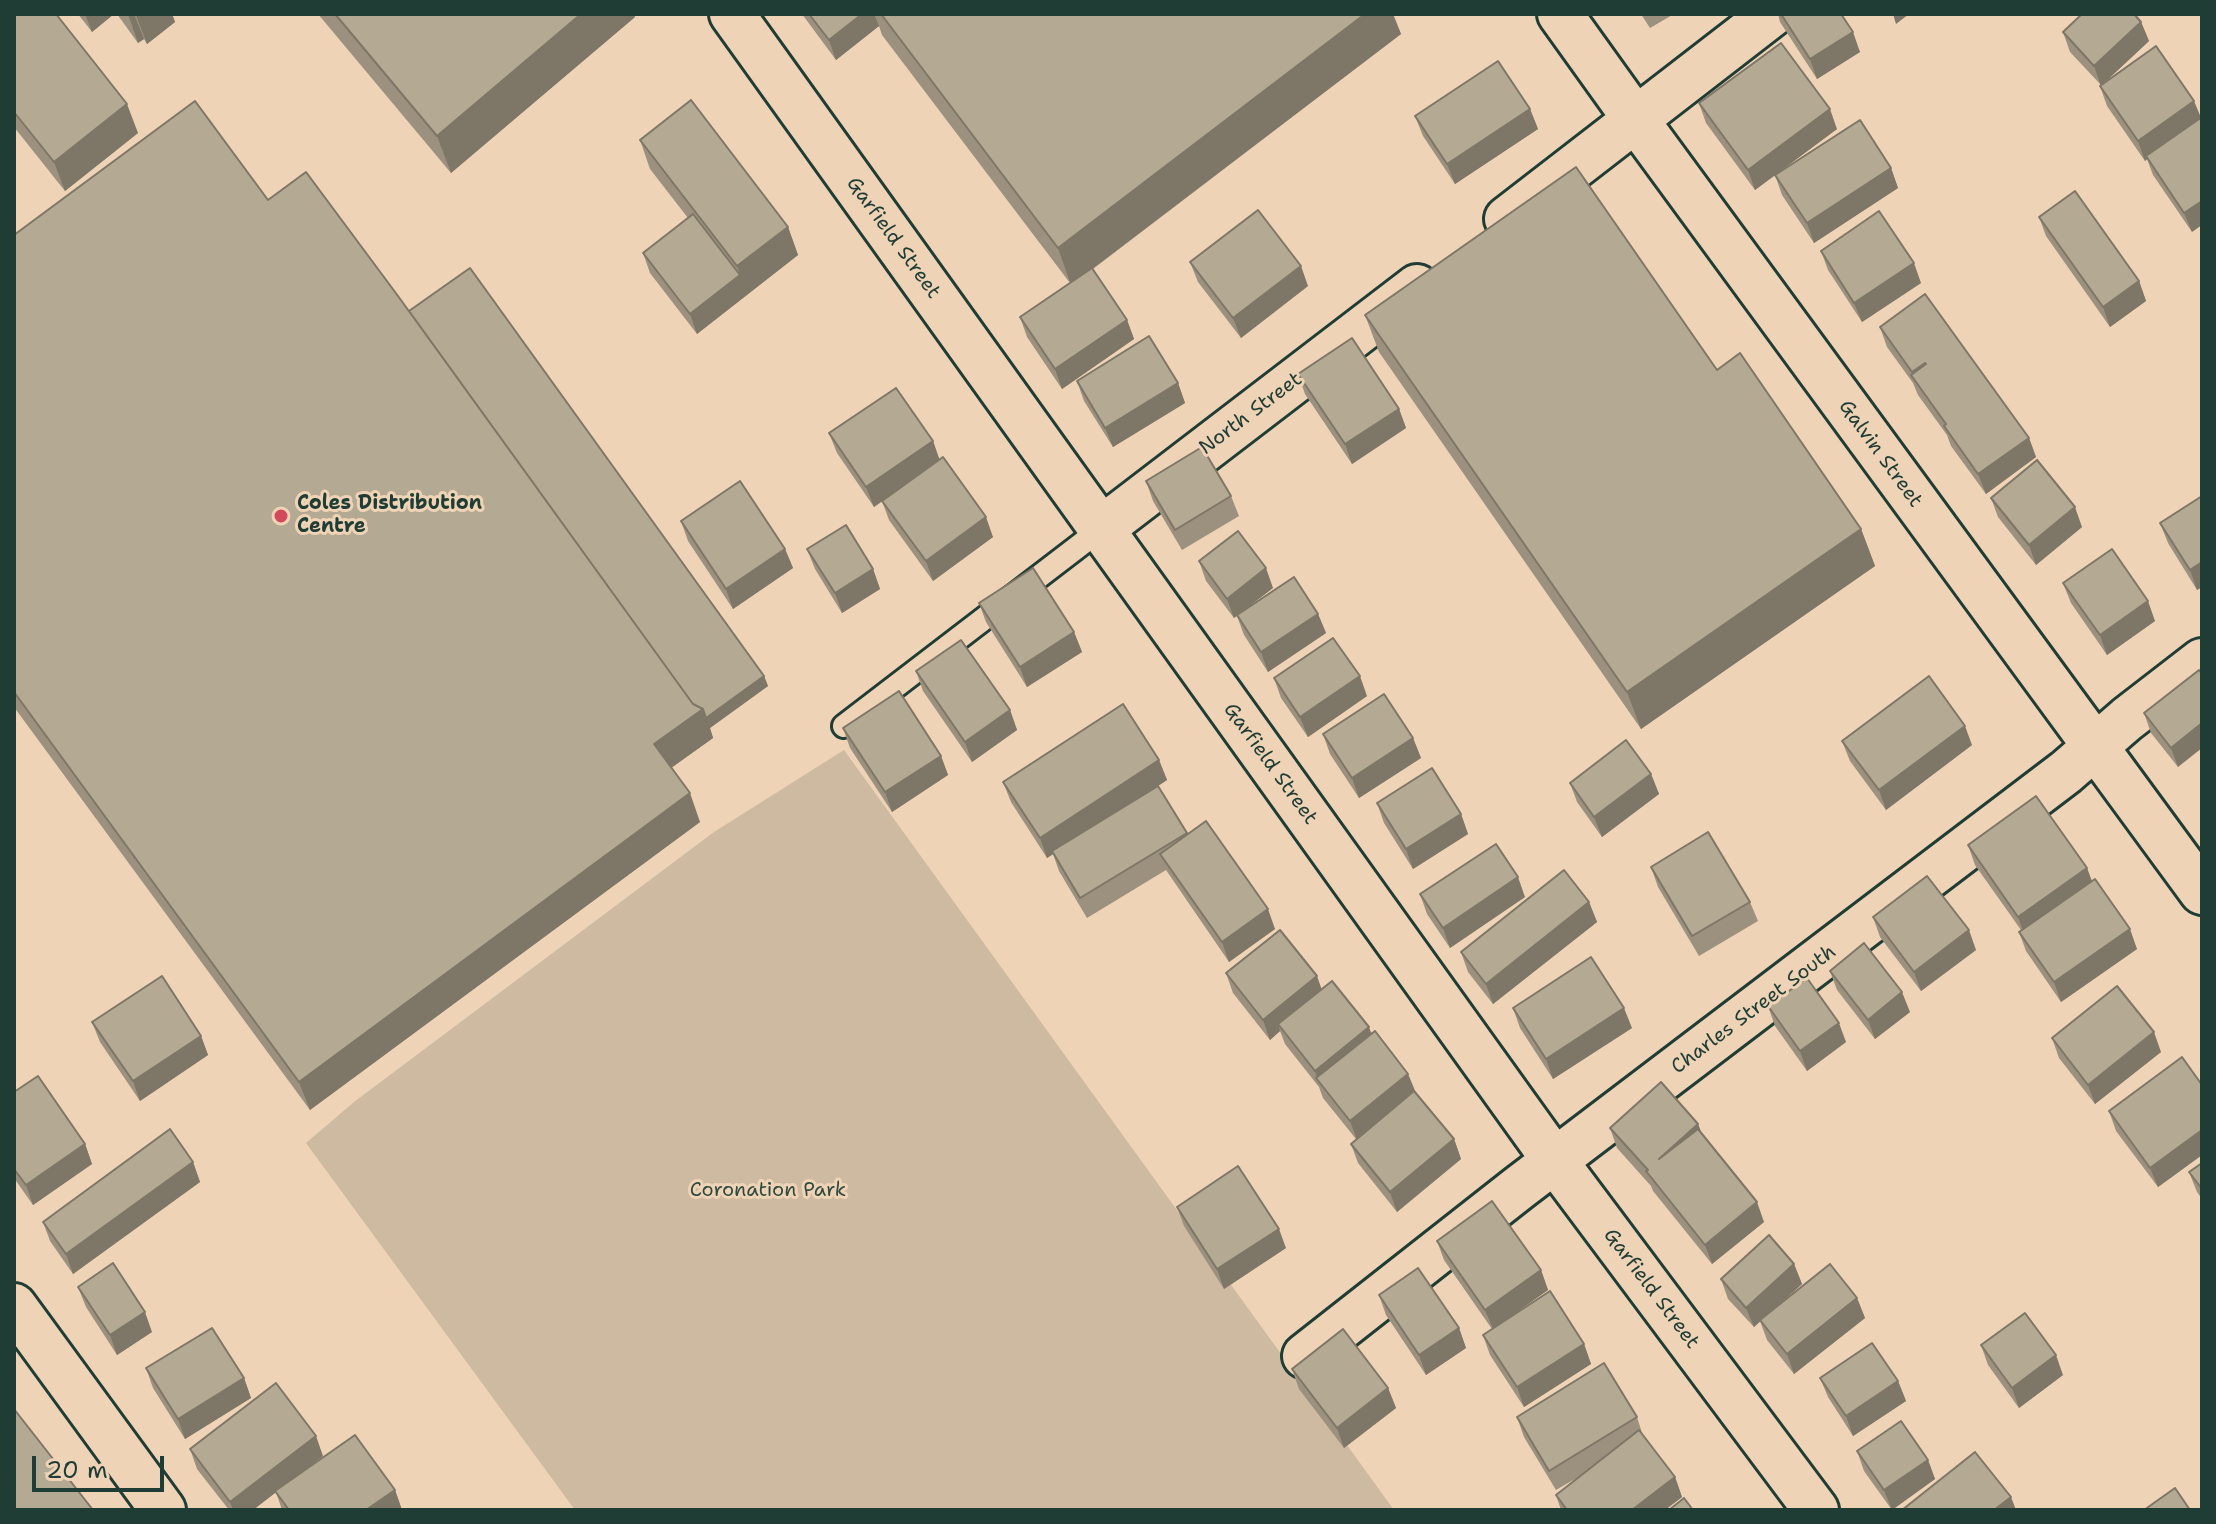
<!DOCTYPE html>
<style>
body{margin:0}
#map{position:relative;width:2216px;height:1524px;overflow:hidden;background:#efd3b6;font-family:"Shantell Sans",sans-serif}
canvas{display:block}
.frame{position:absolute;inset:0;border:16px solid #1f3d34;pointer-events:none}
.scale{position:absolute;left:32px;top:1456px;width:132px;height:36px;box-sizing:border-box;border:4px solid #1f3d34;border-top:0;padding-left:10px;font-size:24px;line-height:28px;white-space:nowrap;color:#1f3d34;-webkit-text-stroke:6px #efd3b6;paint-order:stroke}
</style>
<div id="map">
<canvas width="2216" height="1524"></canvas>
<div class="frame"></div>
<div class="scale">20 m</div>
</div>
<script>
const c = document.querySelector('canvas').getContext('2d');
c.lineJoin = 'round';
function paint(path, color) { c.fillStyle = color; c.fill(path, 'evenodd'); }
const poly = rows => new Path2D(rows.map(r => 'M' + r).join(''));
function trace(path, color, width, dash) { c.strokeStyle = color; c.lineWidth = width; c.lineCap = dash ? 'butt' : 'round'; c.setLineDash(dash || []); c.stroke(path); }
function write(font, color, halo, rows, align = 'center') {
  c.font = font + ' "Shantell Sans",sans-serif'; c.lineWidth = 6; c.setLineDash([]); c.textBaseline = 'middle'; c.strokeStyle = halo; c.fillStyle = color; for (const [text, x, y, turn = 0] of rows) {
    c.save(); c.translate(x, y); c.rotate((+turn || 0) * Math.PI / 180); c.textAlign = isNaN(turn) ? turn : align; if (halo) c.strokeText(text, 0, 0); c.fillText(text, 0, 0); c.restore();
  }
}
paint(poly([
 [844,750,1394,1510,575,1510,306,1143,354,1102,714,832]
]), '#cdbaa1');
const lane = poly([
 [844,726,1101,529]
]);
const street = poly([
 [732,14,1555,1161,1816,1510],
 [1560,14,1636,120,2202,892],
 [1507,219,1772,14],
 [1101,529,1417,287],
 [14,1306,163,1510],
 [1305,1356,1520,1187,2066,772,2127,719,2202,661]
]);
trace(lane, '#1f3d34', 28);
trace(street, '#1f3d34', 50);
trace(lane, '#efd3b6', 22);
trace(street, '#efd3b6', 44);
paint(poly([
 [14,14,138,133,65,191,14,127],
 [78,14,114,14,92,32],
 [117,14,172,14,175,22,147,44,144,39,138,43],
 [318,14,634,14,635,17,451,173],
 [802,14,1393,14,1401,34,1093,269,1127,320,1134,339,1062,389,1027,337,1020,317,1070,283,882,35,879,26,836,60],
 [1641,14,1674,14,1650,28],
 [1778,14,1841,14,1860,52,1817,79,1780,22],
 [2141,22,2149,41,2106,81,2156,46,2192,232,2153,175,2147,159,2145,161,2107,106,2100,86,2101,85,2070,52,2063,32],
 [1699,103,1837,129,1755,190,1706,123],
 [1530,109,1538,129,1455,184,1423,136,1415,116],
 [640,140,788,227,798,255,697,334,650,273,643,253,688,218,650,169],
 [1891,168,1898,188,1814,243,1782,195,1775,175],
 [268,200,409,311,764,676,768,686,710,728,713,738,671,768,700,822,310,1110,14,707,14,235],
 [2039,217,2139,281,2146,301,2110,327,2046,236],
 [1821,251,1921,283,1862,322,1828,270],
 [1190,262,1308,286,1241,338,1198,282],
 [1365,315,1717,370,1861,529,1875,566,1641,729,1379,352],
 [1880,327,2029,438,2036,457,1986,494,1951,446,1947,435,1918,395,1913,383,1887,347],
 [1298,374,1399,409,1406,428,1352,464,1305,394],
 [1077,381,1178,383,1185,403,1113,447,1084,401],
 [829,433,933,441,939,459,993,537,933,581,889,520,882,501,874,507,837,453],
 [1146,481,1231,496,1239,516,1182,550,1153,501],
 [2202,496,2202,587,2197,590,2168,543,2160,523],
 [1991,498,2082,527,2036,565,1998,517],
 [681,521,785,549,793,568,733,609,688,541],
 [807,549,873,569,880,589,842,613,815,569],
 [1199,561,1273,588,1252,604,1318,614,1326,633,1268,672,1244,635,1237,616,1234,618,1206,581],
 [2063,583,2155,621,2107,655,2071,603],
 [979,603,1074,632,1082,652,1027,687,986,622],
 [2199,670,2178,767,2151,733,2144,713],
 [916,671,1010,710,1017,730,972,762,923,691],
 [1274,678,1367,696,1308,737,1281,698],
 [843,728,941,756,948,775,892,812,850,748],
 [1323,734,1413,738,1421,758,1359,798,1330,754],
 [1842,741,1972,745,1886,810,1850,761],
 [1159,760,1167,780,1158,786,1187,834,1275,929,1229,962,1166,870,1087,918,1059,871,1053,854,1047,858,1011,802,1003,782],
 [1651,774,1659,794,1602,837,1577,802,1570,783],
 [1377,803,1461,814,1468,834,1413,869,1384,823],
 [1968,845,2087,868,2092,881,2137,949,2061,1002,2026,951,2019,932,2021,930,1975,865],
 [1651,867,1750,902,1758,921,1699,956,1658,887],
 [1420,894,1525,897,1450,948,1427,914],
 [1589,902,1597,922,1493,1004,1468,972,1461,952],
 [1873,917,1976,950,1921,991,1880,937],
 [1830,971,1910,1012,1875,1039,1837,990],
 [1226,973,1322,989,1372,1033,1408,1074,1415,1092,1454,1139,1461,1159,1397,1212,1358,1163,1351,1144,1356,1139,1323,1098,1319,1087,1285,1044,1280,1031,1270,1040,1233,993],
 [1768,1006,1846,1042,1807,1071,1775,1026],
 [1513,1008,1632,1028,1553,1079,1520,1028],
 [92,1022,201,1036,208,1055,140,1101,100,1042],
 [2052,1038,2161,1052,2095,1104,2059,1058],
 [2202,1085,2202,1155,2158,1187,2116,1131,2109,1111],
 [14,1092,85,1144,92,1164,33,1205,14,1178],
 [1698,1124,1702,1134,1764,1222,1712,1264,1653,1191,1651,1186,1617,1148,1610,1128],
 [193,1162,200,1182,73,1274,50,1241,43,1222],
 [2202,1163,2202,1199,2197,1192,2189,1172],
 [1177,1207,1286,1248,1224,1289,1184,1226],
 [1437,1241,1541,1270,1548,1290,1502,1322,1584,1344,1591,1364,1524,1407,1490,1355,1483,1335,1492,1329,1444,1260],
 [1794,1264,1802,1284,1773,1310,1857,1298,1865,1318,1794,1374,1767,1340,1760,1321,1754,1327,1728,1299,1721,1279],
 [78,1287,152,1332,117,1355,86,1307],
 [1379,1295,1459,1328,1466,1348,1426,1375,1386,1315],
 [1981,1345,2063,1375,2019,1408,1988,1365],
 [146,1368,244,1378,251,1398,185,1439,153,1388],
 [1292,1369,1388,1388,1396,1408,1344,1448,1299,1389],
 [1820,1378,1898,1381,1906,1401,1853,1436,1828,1397],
 [1517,1417,1637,1417,1643,1436,1675,1477,1682,1497,1665,1510,1561,1510,1556,1495,1580,1476,1556,1490,1524,1437],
 [190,1449,323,1456,295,1477,395,1490,402,1510,282,1510,276,1492,253,1510,229,1510,197,1469],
 [1857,1451,1928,1460,1935,1479,1892,1510,1864,1471]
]), '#9b917e');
paint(poly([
 [85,14,114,14,92,32],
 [128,14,134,14,144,39,138,43],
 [138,14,172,14,175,22,147,44,136,15],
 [581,14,634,14,635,17,451,173,437,136],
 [862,14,874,14,879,26,836,60,829,40],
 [1365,14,1393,14,1401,34,1071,285,1058,248],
 [1893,14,1909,14,1896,24],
 [2141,22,2149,41,2101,86,2094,66],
 [1853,32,1860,52,1817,79,1810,59],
 [2194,101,2202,120,2146,156,2147,159,2145,161,2138,141],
 [127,104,138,133,65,191,54,162],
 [1530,109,1538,129,1455,184,1447,164],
 [1830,109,1837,129,1755,190,1748,170],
 [1891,168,1898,188,1814,243,1807,223],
 [2202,201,2202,225,2192,232,2184,213],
 [788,227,798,255,697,334,690,314,740,275,737,266],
 [1914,263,1921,283,1862,322,1854,303],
 [1301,266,1308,286,1241,338,1233,318],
 [2139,281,2146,301,2110,327,2103,307],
 [1127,320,1134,339,1062,389,1055,369],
 [1178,383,1185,403,1113,447,1105,428],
 [1399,409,1406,428,1352,464,1345,444],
 [2029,438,2036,457,1986,494,1978,474],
 [933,441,940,461,874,507,866,487],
 [2075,507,2082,527,2036,565,2029,545],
 [986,517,993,537,933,581,926,561],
 [1861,529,1875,566,1641,729,1627,692],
 [785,549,793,568,733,609,726,589],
 [2202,562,2202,587,2197,590,2190,570],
 [1266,568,1273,588,1234,618,1227,599],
 [873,569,880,589,842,613,835,593],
 [2148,601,2155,621,2107,655,2100,635],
 [1318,614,1326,633,1268,672,1261,652],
 [1074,632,1082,652,1027,687,1020,667],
 [764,676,768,686,710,728,713,738,664,773,654,744,703,709],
 [1360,676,1367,696,1308,737,1300,717],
 [1010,710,1017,730,972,762,965,742],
 [2202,723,2202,748,2178,767,2171,748],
 [1965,726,1972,745,1886,810,1879,790],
 [1413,738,1421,758,1359,798,1352,778],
 [941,756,948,775,892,812,885,792],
 [1159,760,1167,780,1047,858,1040,838],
 [1651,774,1659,794,1602,837,1594,817],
 [690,793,700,822,310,1110,299,1082],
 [1461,814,1468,834,1413,869,1406,849],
 [2087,868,2094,888,2025,937,2018,917],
 [1518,877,1525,897,1450,948,1443,928],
 [1589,902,1597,922,1493,1004,1486,984],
 [1268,909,1275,929,1229,962,1222,942],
 [2130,929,2137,949,2061,1002,2054,982],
 [1969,930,1976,950,1921,991,1914,972],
 [1317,976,1324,996,1278,1024,1280,1031,1270,1040,1263,1020],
 [1902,992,1910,1012,1875,1039,1868,1020],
 [1624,1008,1632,1028,1553,1079,1546,1059],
 [1839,1023,1846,1042,1807,1071,1800,1051],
 [1369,1027,1376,1047,1318,1081,1315,1071],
 [2154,1032,2161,1052,2095,1104,2088,1085],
 [201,1036,208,1055,140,1101,133,1081],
 [1408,1074,1416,1093,1357,1140,1350,1121],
 [1698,1124,1705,1143,1659,1159],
 [2202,1130,2202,1155,2158,1187,2150,1168],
 [1454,1139,1461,1159,1397,1212,1390,1192],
 [85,1144,92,1164,33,1205,26,1185],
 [193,1162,200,1182,73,1274,66,1254],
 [1757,1202,1764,1222,1712,1264,1705,1245],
 [1279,1229,1286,1248,1224,1289,1217,1269],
 [1794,1264,1802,1284,1754,1327,1746,1308],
 [1541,1270,1548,1290,1493,1329,1485,1310],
 [1857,1298,1865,1318,1794,1374,1787,1354],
 [145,1312,152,1332,117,1355,110,1335],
 [1459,1328,1466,1348,1426,1375,1419,1355],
 [1584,1344,1591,1364,1524,1407,1517,1387],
 [2056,1355,2063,1375,2019,1408,2012,1388],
 [244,1378,251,1398,185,1439,178,1419],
 [1898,1381,1906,1401,1853,1436,1846,1416],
 [1388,1388,1396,1408,1344,1448,1337,1428],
 [316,1436,323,1456,253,1510,233,1510,230,1502],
 [1928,1460,1935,1479,1892,1510,1884,1490],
 [1675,1477,1682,1497,1665,1510,1632,1510],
 [395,1490,402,1510,366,1510],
 [2011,1497,2016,1510,1994,1510]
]), '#7e7666');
const building = poly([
 [14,14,56,14,127,104,54,162,14,112,14,14],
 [335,14,581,14,437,136,335,14],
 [809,14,862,14,829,40,809,14],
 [881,14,1365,14,1058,248,881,14],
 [1781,14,1841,14,1853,32,1810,59,1781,14],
 [2082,14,2134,14,2141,22,2094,66,2063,32,2082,14],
 [1781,43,1830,109,1748,170,1699,103,1781,43],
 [2156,46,2194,101,2138,141,2100,86,2156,46],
 [1498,61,1530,109,1447,164,1415,116,1498,61],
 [691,100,788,227,737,266,640,140,691,100],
 [195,101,268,200,306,172,398,296,693,704,703,709,654,744,690,793,299,1082,14,692,14,235,195,101],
 [2202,117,2202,201,2184,213,2146,156,2202,117],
 [1860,120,1891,168,1807,223,1775,175,1860,120],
 [1576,167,1717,370,1740,353,1861,529,1627,692,1365,315,1576,167],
 [2075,191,2139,281,2103,307,2039,217,2075,191],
 [1258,210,1301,266,1233,318,1190,262,1258,210],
 [1879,211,1914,263,1854,303,1821,251,1879,211],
 [693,214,740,275,690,314,643,253,693,214],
 [470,268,764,676,706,718,703,709,693,704,409,311,470,268],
 [1092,268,1127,320,1055,369,1020,317,1092,268],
 [1925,294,2029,438,1978,474,1944,426,1946,424,1911,375,1926,364,1925,363,1912,372,1880,327,1925,294],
 [1149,336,1178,383,1105,428,1077,381,1149,336],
 [1352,338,1399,409,1345,444,1298,374,1352,338],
 [896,388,933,441,866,487,829,433,896,388],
 [1202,447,1231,496,1175,530,1146,481,1202,447],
 [943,457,986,517,926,561,882,501,943,457],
 [2037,460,2075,507,2029,545,1991,498,2037,460],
 [740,481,785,549,726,589,681,521,740,481],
 [2202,496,2202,562,2190,570,2160,523,2202,496],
 [846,525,873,569,835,593,807,549,846,525],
 [1238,531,1266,568,1227,599,1199,561,1238,531],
 [2112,549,2148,601,2100,635,2063,583,2112,549],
 [1033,568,1074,632,1020,667,979,603,1033,568],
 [1294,577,1318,614,1261,652,1237,615,1294,577],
 [1333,638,1360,676,1300,717,1274,678,1333,638],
 [961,640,1010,710,965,742,916,671,961,640],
 [2199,670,2202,674,2202,723,2171,748,2144,713,2199,670],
 [1929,676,1965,726,1879,790,1842,741,1929,676],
 [899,691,941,756,885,792,843,728,899,691],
 [1384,694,1413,738,1352,778,1323,734,1384,694],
 [1123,704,1159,760,1040,838,1003,782,1123,704],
 [1626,740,1651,774,1594,817,1570,783,1626,740],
 [1432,768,1461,814,1406,849,1377,803,1432,768],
 [1158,786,1187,833,1080,898,1052,851,1158,786],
 [2036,796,2087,868,2018,917,1968,845,2036,796],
 [1206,821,1268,909,1222,942,1160,854,1206,821],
 [1708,832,1750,902,1692,936,1651,867,1708,832],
 [1496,844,1518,877,1443,928,1420,894,1496,844],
 [1564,870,1589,902,1486,984,1461,952,1564,870],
 [1927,876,1969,930,1914,972,1873,917,1927,876],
 [2095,879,2130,929,2054,982,2019,932,2095,879],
 [1280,930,1317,976,1263,1020,1226,973,1280,930],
 [1864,943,1902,992,1868,1020,1830,971,1864,943],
 [1591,957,1624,1008,1546,1059,1513,1008,1591,957],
 [162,976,201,1036,133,1081,92,1022,162,976],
 [1807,978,1839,1023,1800,1051,1768,1006,1807,978],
 [1332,981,1369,1027,1315,1071,1278,1024,1332,981],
 [2117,986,2154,1032,2088,1085,2052,1038,2117,986],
 [1375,1031,1408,1074,1350,1121,1316,1078,1375,1031],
 [2182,1057,2202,1085,2202,1130,2150,1168,2109,1111,2182,1057],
 [38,1076,85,1144,26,1185,14,1169,14,1092,38,1076],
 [1661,1082,1698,1124,1659,1159,1698,1129,1757,1202,1705,1245,1646,1171,1648,1170,1610,1128,1661,1082],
 [1414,1091,1454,1139,1390,1192,1351,1144,1414,1091],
 [170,1129,193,1162,66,1254,43,1222,170,1129],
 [2202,1163,2202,1189,2189,1172,2202,1163],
 [1238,1166,1279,1229,1217,1269,1177,1207,1238,1166],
 [1492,1201,1541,1270,1485,1310,1437,1241,1492,1201],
 [1769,1235,1794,1264,1746,1308,1721,1279,1769,1235],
 [113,1263,145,1312,110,1335,78,1287,113,1263],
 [1830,1264,1857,1298,1787,1354,1760,1320,1830,1264],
 [1418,1268,1459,1328,1419,1355,1379,1295,1418,1268],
 [1550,1291,1584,1344,1517,1387,1483,1335,1550,1291],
 [2025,1313,2056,1355,2012,1388,1981,1345,2025,1313],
 [212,1328,244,1378,178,1419,146,1368,212,1328],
 [1343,1329,1388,1388,1337,1428,1292,1369,1343,1329],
 [1872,1343,1898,1381,1846,1416,1820,1378,1872,1343],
 [1604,1363,1637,1417,1549,1471,1517,1417,1604,1363],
 [276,1383,316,1436,230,1502,190,1449,276,1383],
 [14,1409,93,1510,14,1510,14,1409],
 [1901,1421,1928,1460,1884,1490,1857,1451,1901,1421],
 [1639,1430,1675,1477,1632,1510,1567,1510,1556,1495,1639,1430],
 [355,1435,395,1490,366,1510,289,1510,275,1491,355,1435],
 [1975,1452,2011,1497,1994,1510,1902,1510,1975,1452],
 [2175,1488,2190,1510,2144,1510,2175,1488],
 [1684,1498,1693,1510,1669,1510,1684,1498]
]);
paint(building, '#b4a992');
trace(building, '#7e7666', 2);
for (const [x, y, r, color] of [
 [281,516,8,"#d1495b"]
]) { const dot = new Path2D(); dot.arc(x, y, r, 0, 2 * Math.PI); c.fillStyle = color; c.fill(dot); trace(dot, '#efd3b6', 3); }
write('20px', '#1f3d34', '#efd3b6', [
 ["Garfield Street",893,238,54],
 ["North Street",1251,414,-37],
 ["Galvin Street",1880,454,54],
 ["Garfield Street",1270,764,54],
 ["Charles Street South",1754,1010,-37],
 ["Garfield Street",1651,1289,53]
]);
write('bold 20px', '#1f3d34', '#efd3b6', [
 ["Coles Distribution",297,504],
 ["Centre",297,527]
], 'left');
write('20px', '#304a3f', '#efd3b6', [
 ["Coronation Park",768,1191]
]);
</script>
